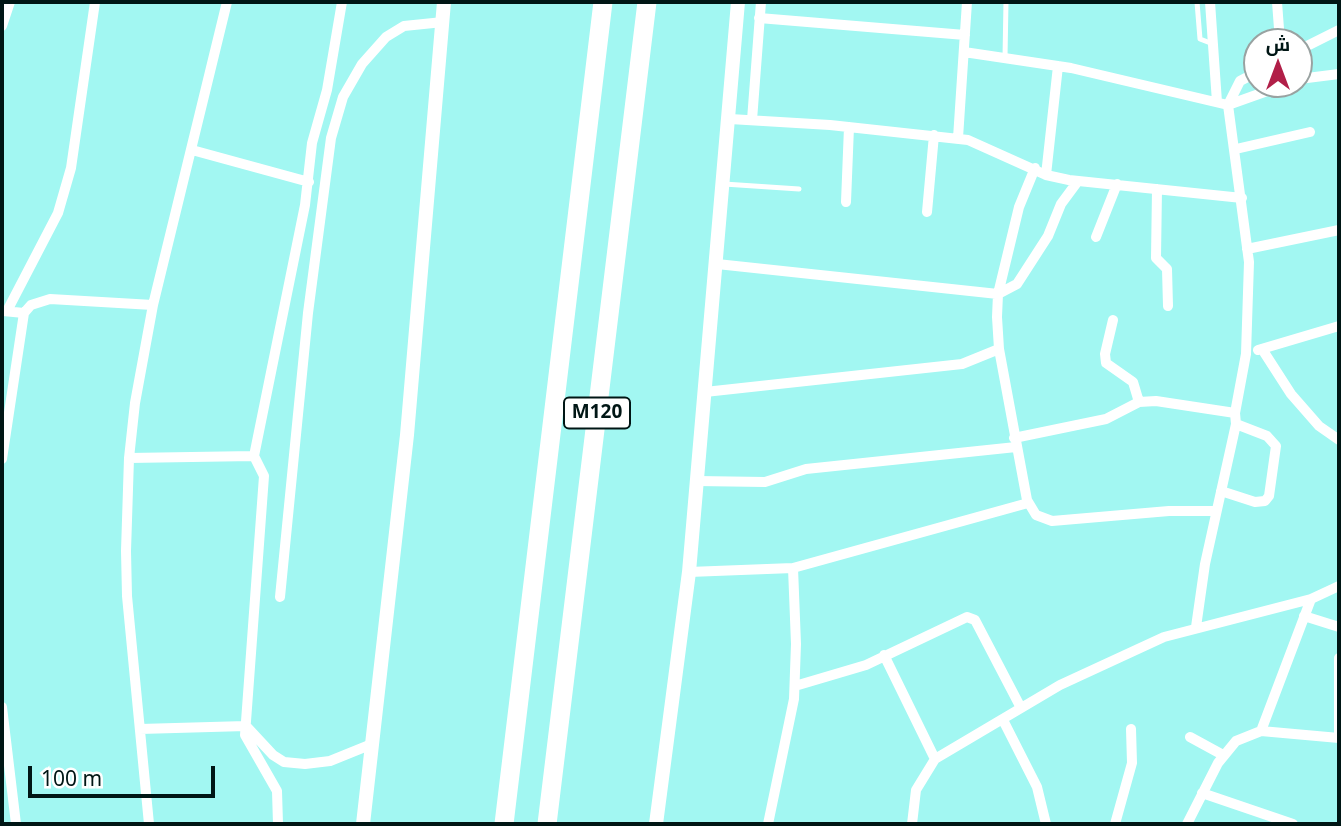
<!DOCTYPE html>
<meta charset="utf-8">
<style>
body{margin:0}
#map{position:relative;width:1341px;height:826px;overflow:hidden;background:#a2f7f2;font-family:"Noto Sans",Cairo,sans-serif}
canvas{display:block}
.frame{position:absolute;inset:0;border:4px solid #001615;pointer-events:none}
.north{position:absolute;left:1243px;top:28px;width:70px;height:70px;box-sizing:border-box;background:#fff;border:2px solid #99a2a1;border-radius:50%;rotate:0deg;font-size:19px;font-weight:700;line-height:28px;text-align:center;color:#001615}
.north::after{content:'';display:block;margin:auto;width:24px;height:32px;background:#b11f48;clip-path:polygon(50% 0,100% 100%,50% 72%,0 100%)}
.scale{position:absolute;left:28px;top:766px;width:187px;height:32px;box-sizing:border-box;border:4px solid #001615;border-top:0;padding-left:9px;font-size:21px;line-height:24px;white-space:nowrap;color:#001615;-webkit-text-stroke:5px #fff;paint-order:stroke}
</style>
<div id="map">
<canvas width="1341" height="826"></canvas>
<div class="frame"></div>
<div class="north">ش</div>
<div class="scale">100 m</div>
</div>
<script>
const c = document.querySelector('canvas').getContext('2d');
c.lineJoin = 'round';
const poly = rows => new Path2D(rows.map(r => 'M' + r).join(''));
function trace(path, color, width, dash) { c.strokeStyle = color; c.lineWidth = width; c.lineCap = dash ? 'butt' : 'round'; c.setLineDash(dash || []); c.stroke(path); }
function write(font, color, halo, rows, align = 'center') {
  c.font = font + ' "Noto Sans",sans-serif'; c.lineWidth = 5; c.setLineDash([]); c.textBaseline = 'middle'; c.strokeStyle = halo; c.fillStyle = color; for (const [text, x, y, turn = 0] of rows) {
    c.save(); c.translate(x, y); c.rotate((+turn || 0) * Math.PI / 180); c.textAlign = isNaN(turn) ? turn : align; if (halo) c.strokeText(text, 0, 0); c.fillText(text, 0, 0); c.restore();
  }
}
trace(poly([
 [1197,2,1200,39,1213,44],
 [1005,57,1006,2],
 [724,184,799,189]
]), '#fff', 5);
trace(poly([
 [1210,2,1217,102],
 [1277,2,1280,42],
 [759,18,965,35],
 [2,26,10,2],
 [1299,50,1339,30],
 [964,52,1071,68,1228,105,1287,84],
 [1299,79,1339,74],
 [730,119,830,125,968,140,1046,175,1069,180,1242,198],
 [752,120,761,2],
 [958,138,967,2],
 [1236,149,1310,132],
 [192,150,309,182],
 [1035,168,1019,207,998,294,997,317,999,349,1027,500,1036,515,1052,521,1169,511,1216,511],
 [1046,175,1058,66],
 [1157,189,1156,258,1167,269,1168,306],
 [846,202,849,127],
 [927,212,934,135],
 [1096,237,1117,184],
 [1247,249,1339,230],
 [717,264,998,294,1017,284,1048,236,1061,204,1078,181],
 [3,311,24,313,31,305,50,299,153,305],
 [7,311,58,213,71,168,95,2],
 [1113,320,1105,354,1106,363,1133,382,1139,402],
 [1262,349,1291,394,1319,426,1339,440],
 [1258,350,1339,326],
 [705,392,962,364,999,349],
 [1014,438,1106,419,1139,402,1156,401,1235,413],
 [254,456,305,205,312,143,327,90,342,2],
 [129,458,254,456,264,476,245,735,277,791,278,824],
 [2,459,24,313],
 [697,481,765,482,806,469,1016,447],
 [1221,491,1255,502,1265,501,1269,496,1276,446,1267,436,1236,424],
 [689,572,793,568,1028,503],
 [280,597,308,313,331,138,343,97,362,64,386,37,404,26,443,22],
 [1304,616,1339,627],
 [1196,627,1205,564,1236,424,1235,413,1246,354,1249,262,1228,105,1240,81,1257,72],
 [884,655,935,759],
 [795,686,866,665,967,617,975,620,1021,708],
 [2,707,16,824],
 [1003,720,1037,787,1046,824],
 [140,729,246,726,273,755,284,762,305,764,330,761,372,744],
 [1261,731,1311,599],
 [1190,737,1223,755],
 [1339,738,1339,658],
 [1202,793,1293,824],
 [149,824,127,596,126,551,129,458,135,403,153,305,227,2],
 [768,824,794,699,796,644,793,568],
 [912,824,916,790,935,759,1060,685,1164,637,1311,599,1339,586],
 [1115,824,1132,763,1131,729],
 [1187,824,1218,763,1236,741,1261,731,1339,738]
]), '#fff', 10);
trace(poly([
 [363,824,407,435,444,2],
 [656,824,689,572,738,2]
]), '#fff', 14);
trace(poly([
 [504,824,603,2],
 [547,824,647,2]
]), '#fff', 19);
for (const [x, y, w] of [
 [597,413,66]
]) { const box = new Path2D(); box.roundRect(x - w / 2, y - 15.5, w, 31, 5); c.fillStyle = '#fff'; c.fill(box); trace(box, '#001615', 2); }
write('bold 19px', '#001615', null, [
 ["M120",597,413]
]);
</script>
